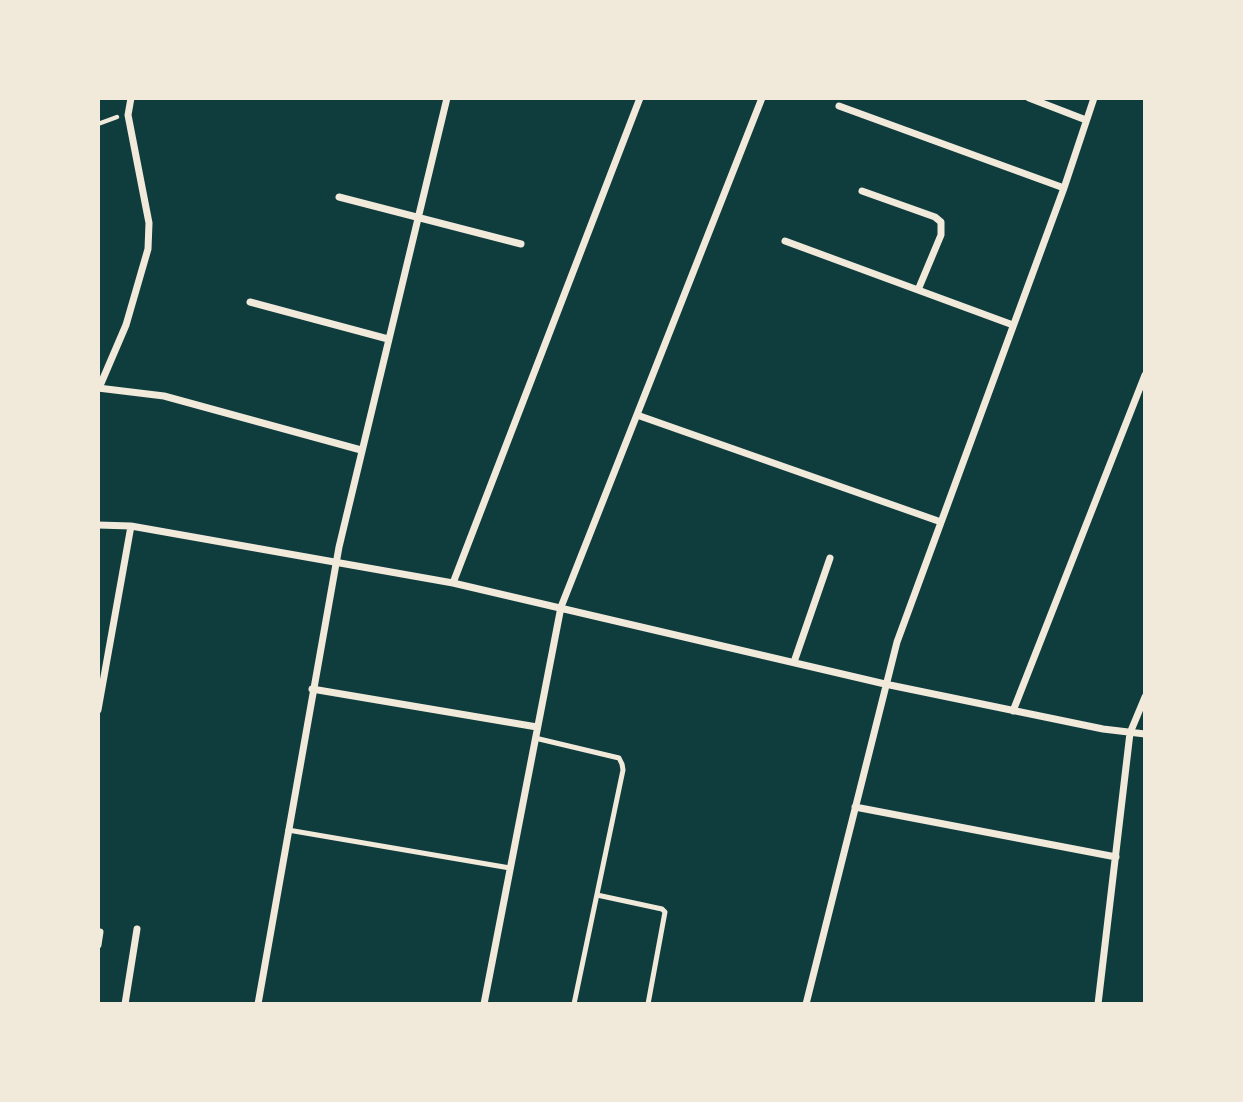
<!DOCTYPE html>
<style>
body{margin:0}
#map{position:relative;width:1243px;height:1102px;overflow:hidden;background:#0f3d3e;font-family:"IBM Plex Sans",sans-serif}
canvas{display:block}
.frame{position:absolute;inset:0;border:100px solid #f1e9da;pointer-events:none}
</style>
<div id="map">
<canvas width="1243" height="1102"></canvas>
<div class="frame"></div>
</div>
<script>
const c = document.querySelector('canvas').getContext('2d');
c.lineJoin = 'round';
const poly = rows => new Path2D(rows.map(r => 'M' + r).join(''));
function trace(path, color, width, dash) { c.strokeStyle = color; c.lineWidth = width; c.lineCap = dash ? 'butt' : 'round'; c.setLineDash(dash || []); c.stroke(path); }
trace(poly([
 [98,124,117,117]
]), '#f1e9da', 4.5);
trace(poly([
 [535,738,619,758,622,764,623,770,574,1004],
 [288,830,510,868],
 [597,895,662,909,665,912,648,1004]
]), '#f1e9da', 5);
trace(poly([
 [1029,98,1086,120],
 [839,106,1064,188],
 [862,191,935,217,941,222,941,235,918,290],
 [339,197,521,244],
 [785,241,1013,325],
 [250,302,388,339],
 [98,388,164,396,361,450],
 [99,388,126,325,148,249,149,223,128,115,131,98],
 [637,415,941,522],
 [98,525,131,526,453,583,885,684,1103,729,1145,734],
 [453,583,640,98],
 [794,662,830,558],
 [312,689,537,727],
 [98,710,131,526],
 [1013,711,1145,375],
 [855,807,1116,857],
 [98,945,100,932],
 [125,1004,137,929],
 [258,1004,339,547,447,98],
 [484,1004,561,607,762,98],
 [806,1004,897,642,1064,188,1094,98],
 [1098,1004,1130,733,1145,697]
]), '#f1e9da', 7);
</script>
